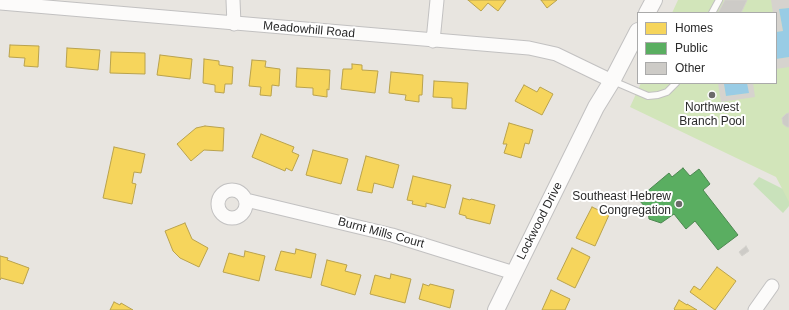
<!DOCTYPE html>
<style>
body{margin:0}
#map{position:relative;width:789px;height:310px;overflow:hidden;background:#e8e5e0;font-family:Helvetica,sans-serif}
canvas{display:block}
.legend{position:absolute;left:637px;top:12px;width:140px;height:72px;box-sizing:border-box;background:#fff;border:1px solid #aaa;margin:0;padding:5px 7px;list-style:none;font-size:12px;color:#2a2a2a}
.legend li{display:flex;align-items:center;gap:8px;height:20px}
.legend b{width:20px;border:1px solid #aaa}
</style>
<div id="map">
<canvas width="789" height="310"></canvas>
<ul class="legend">
<li><b style="height:11px;background:#f6d55c"></b>Homes</li>
<li><b style="height:11px;background:#5aae61"></b>Public</li>
<li><b style="height:11px;background:#cdcbc7"></b>Other</li>
</ul>
</div>
<script>
const c = document.querySelector('canvas').getContext('2d');
c.lineJoin = 'round';
function paint(path, color) { c.fillStyle = color; c.fill(path, 'evenodd'); }
const poly = rows => new Path2D(rows.map(r => 'M' + r).join(''));
function trace(path, color, width, dash) { c.strokeStyle = color; c.lineWidth = width; c.lineCap = dash ? 'butt' : 'round'; c.setLineDash(dash || []); c.stroke(path); }
function write(font, color, halo, rows, align = 'center') {
  c.font = font + ' Helvetica,sans-serif'; c.lineWidth = 4; c.setLineDash([]); c.textBaseline = 'middle'; c.strokeStyle = halo; c.fillStyle = color; for (const [text, x, y, turn = 0] of rows) {
    c.save(); c.translate(x, y); c.rotate((+turn || 0) * Math.PI / 180); c.textAlign = isNaN(turn) ? turn : align; if (halo) c.strokeText(text, 0, 0); c.fillText(text, 0, 0); c.restore();
  }
}
paint(poly([
 [759,177,789,192,789,206,783,213,753,184]
]), '#c9e2bb');
paint(poly([
 [678,0,789,0,789,202,776,177,630,107,641,83,776,83,776,13,672,13]
]), '#d2e5ba');
paint(poly([
 [771,0,789,0,789,8,779,9,783,31,776,32,776,13,773,13],
 [789,57,789,67,776,69,776,59],
 [718,83,735,83,724,84,726,96,748,93,747,83,753,83,755,97,721,102]
]), '#d6d3ce');
paint(poly([
 [789,8,789,57,776,59,776,32,783,31,779,9],
 [735,83,747,83,749,93,726,96,724,84]
]), '#99cce5');
const homes = poly([
 [468,0,506,0,498,11,488,3,481,11,468,0],
 [541,0,557,0,547,8,541,0],
 [10,45,39,46,38,67,24,66,25,58,9,57,10,45],
 [67,48,100,50,98,70,66,67,67,48],
 [111,52,145,53,145,74,110,73,111,52],
 [160,55,192,59,190,79,157,75,160,55],
 [204,59,219,61,219,65,233,67,232,84,225,84,224,93,215,92,215,85,203,83,204,59],
 [252,60,266,61,265,67,280,69,279,86,272,85,271,96,260,95,261,87,249,86,252,60],
 [352,64,362,65,362,70,378,71,375,93,341,89,343,69,352,69,352,64],
 [297,68,330,70,329,90,327,89,327,97,313,95,313,88,296,87,297,68],
 [391,72,423,75,422,95,419,95,419,102,405,100,406,95,389,93,391,72],
 [434,81,468,83,466,109,452,108,452,98,433,97,434,81],
 [524,85,537,92,540,87,553,94,542,115,515,101,524,85],
 [509,123,533,130,529,144,525,143,521,158,504,153,507,144,503,144,509,123],
 [205,126,224,128,223,151,204,150,191,161,177,144,196,128,205,126],
 [261,134,294,147,292,152,299,155,292,171,286,168,285,171,252,157,261,134],
 [114,147,145,154,141,173,134,172,132,183,136,184,132,204,103,198,114,147],
 [313,150,348,159,341,184,306,175,313,150],
 [366,156,399,165,393,188,374,183,372,193,357,190,366,156],
 [413,176,451,185,445,208,426,203,426,207,412,204,413,201,407,200,413,176],
 [463,198,470,200,471,199,495,205,490,224,466,218,466,216,459,214,463,198],
 [592,207,609,215,595,246,576,238,592,207],
 [185,223,192,239,208,248,199,267,180,258,173,251,165,231,185,223],
 [572,248,590,257,575,288,557,279,572,248],
 [296,249,316,254,311,278,275,270,281,251,295,254,296,249],
 [245,251,265,256,259,281,223,272,229,253,244,257,245,251],
 [0,256,8,258,7,260,29,268,23,284,1,278,0,280,0,256],
 [327,260,347,265,345,271,361,275,355,295,321,285,327,260],
 [717,267,736,281,715,310,690,292,694,286,700,290,717,267],
 [391,274,411,279,405,303,370,294,375,275,390,279,391,274],
 [423,284,429,286,430,284,454,290,450,308,419,299,423,284],
 [551,290,570,299,565,310,542,310,551,290],
 [679,300,687,305,687,304,697,310,675,310,674,309,679,300],
 [114,302,120,305,121,303,133,310,110,310,114,302]
]);
paint(homes, '#f6d55c');
trace(homes, '#b9a24d', 1);
const public = poly([
 [683,168,690,176,699,169,710,184,703,190,738,235,718,250,695,221,686,229,674,214,661,223,649,219,648,210,638,199,669,173,672,177,683,168]
]);
paint(public, '#5aae61');
trace(public, '#4c8650', 1);
const building = poly([
 [725,0,747,0,741,13,718,13,725,0],
 [789,113,789,127,787,127,783,124,782,118,786,114,789,113],
 [746,246,749,251,742,256,739,252,746,246]
]);
paint(building, '#cdcbc7');
trace(building, '#d3d1cc', 1);
const service = poly([
 [712,13,719,0],
 [613,81,648,96,658,95,667,92,676,83]
]);
const minor = poly([
 [233,0,234,24],
 [0,3,529,48,556,54,612,81],
 [433,41,437,0],
 '218 204a14 14 0 1 1 28 0a14 14 0 1 1-28 0Z',
 [246,200,392,235,514,273],
 [755,310,772,286]
]);
const tertiary = poly([
 [647,13,654,0],
 [496,310,596,107,612,81,638,31]
]);
trace(service, '#c2c1c1', 8);
trace(minor, '#c2c1c1', 15);
trace(tertiary, '#c2c1c1', 18);
trace(service, '#fcfbfa', 6);
trace(minor, '#fcfbfa', 13);
trace(tertiary, '#fcfbfa', 16);
for (const [x, y, r, color] of [
 [712,95,4,"#6c6b6a"],
 [679,204,4,"#6c6b6a"]
]) { const dot = new Path2D(); dot.arc(x, y, r, 0, 2 * Math.PI); c.fillStyle = color; c.fill(dot); trace(dot, '#fff', 1.5); }
write('12px', '#2a2a2a', '#fff', [
 ["Meadowhill Road",309,30,5],
 ["Lockwood Drive",540,221,-63],
 ["Burnt Mills Court",381,233,15]
]);
write('12px', '#2a2a2a', '#fff', [
 ["Northwest",712,108],
 ["Branch Pool",712,122],
 ["Southeast Hebrew",671,197,"right"],
 ["Congregation",671,211,"right"]
]);
</script>
